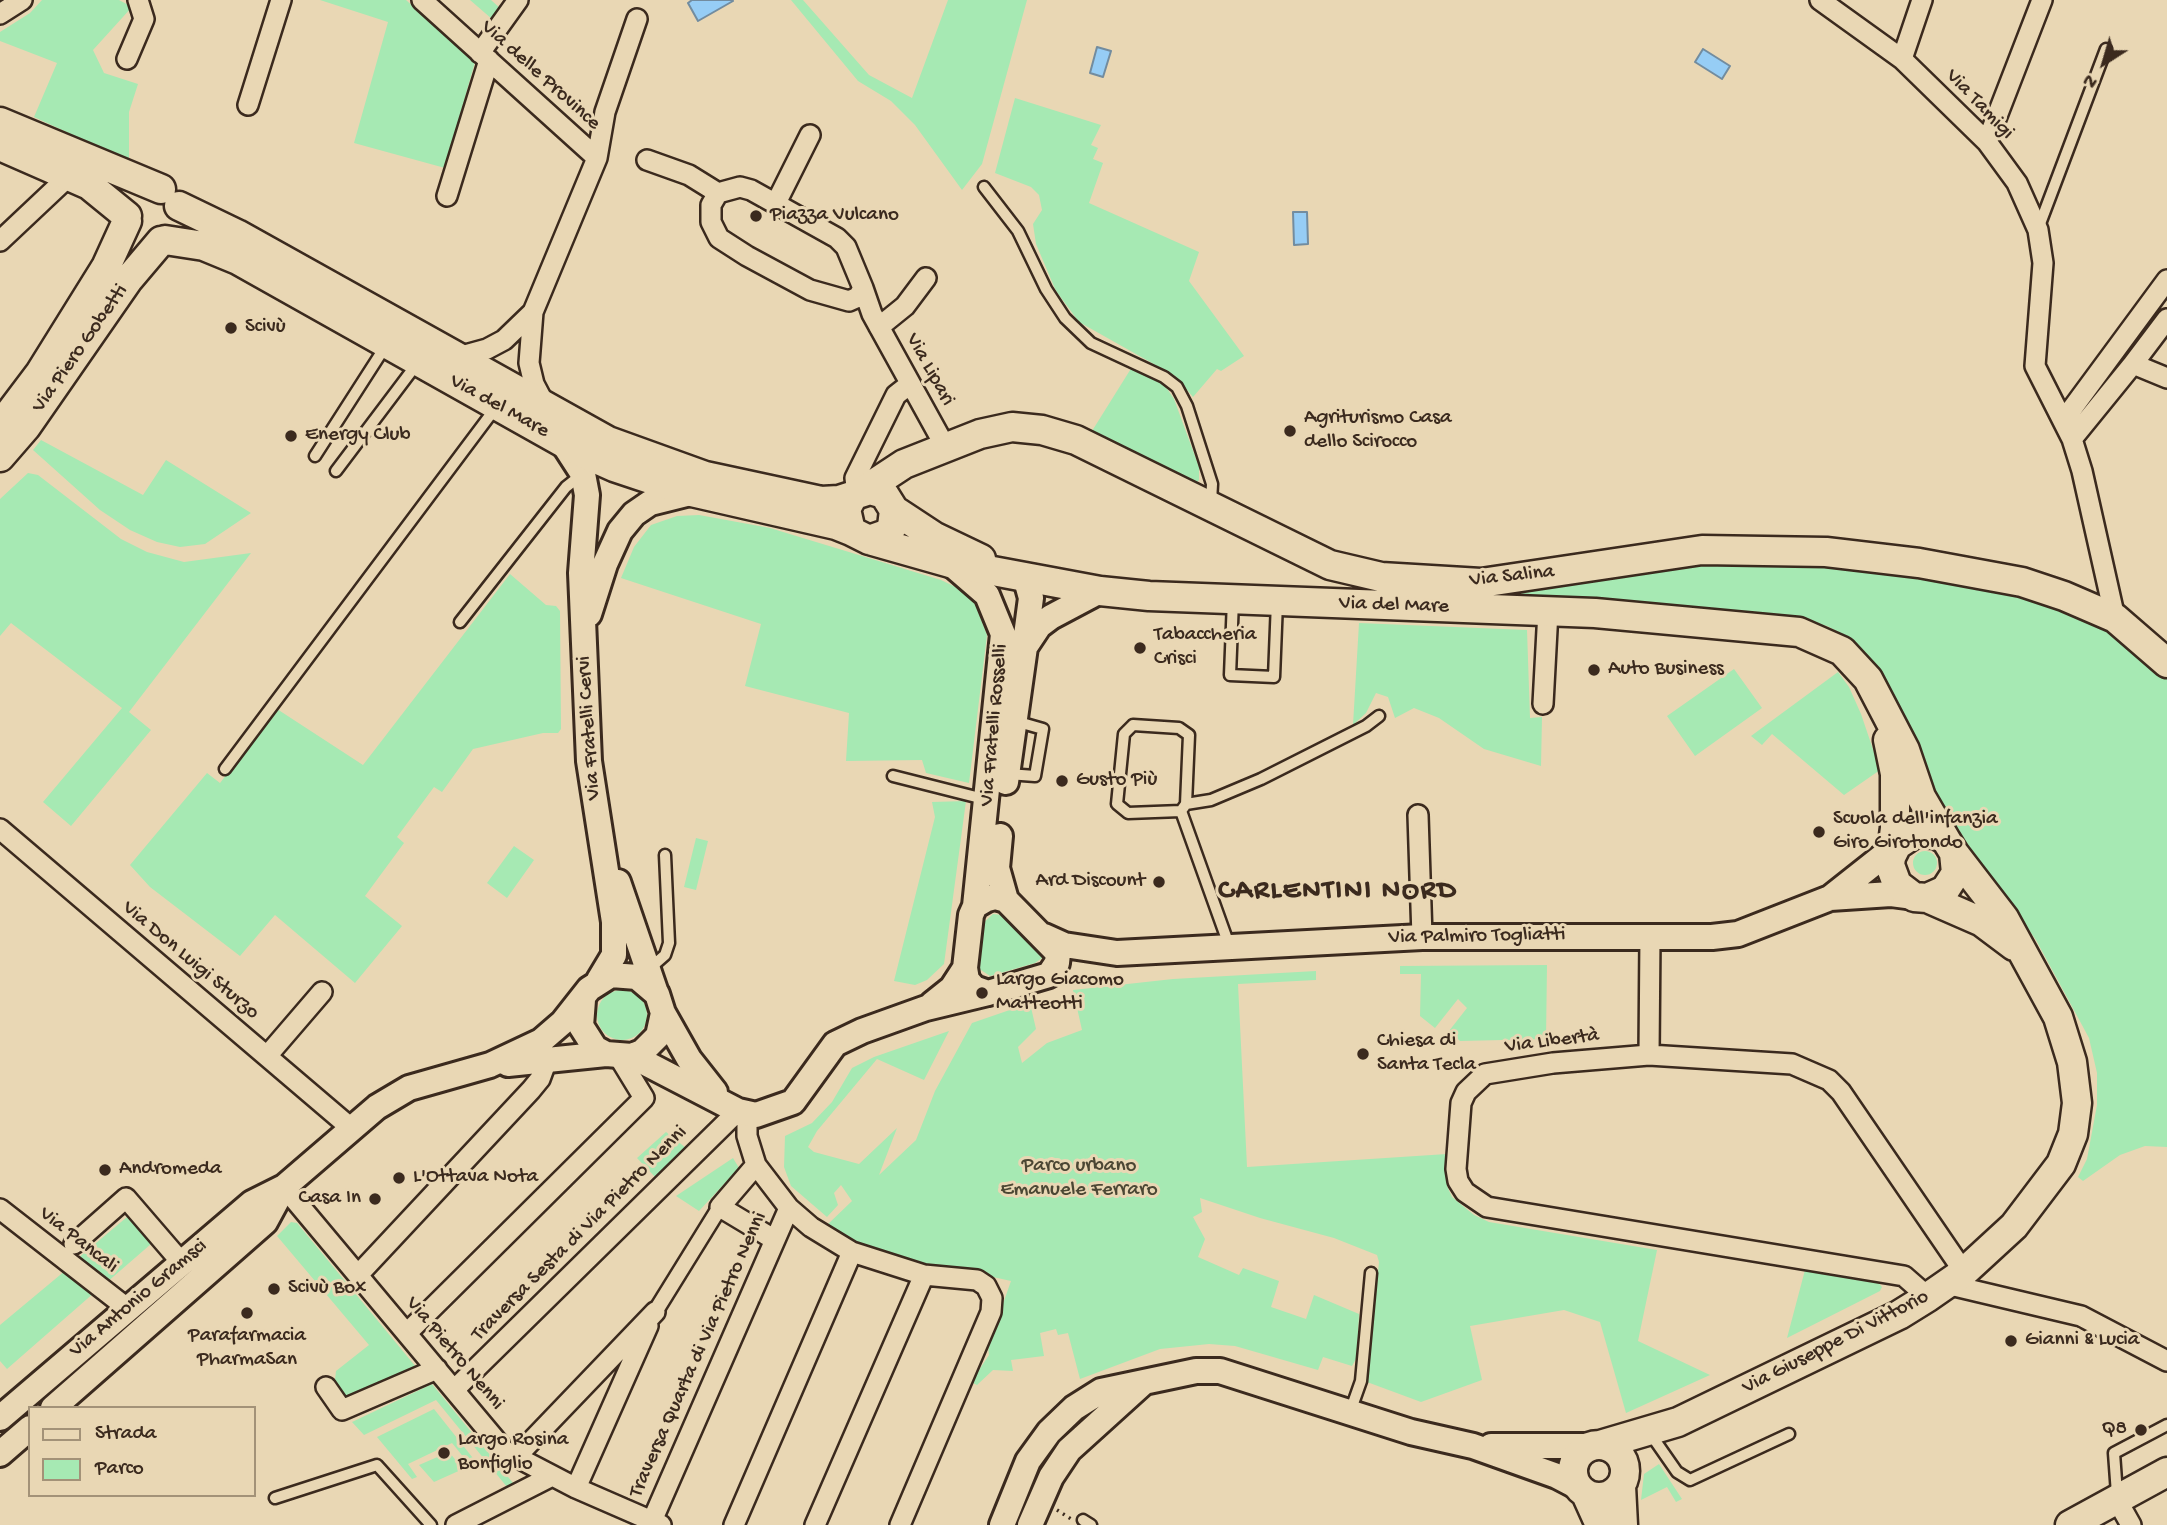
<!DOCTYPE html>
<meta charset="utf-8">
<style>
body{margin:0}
#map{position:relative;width:2167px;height:1525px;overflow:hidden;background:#e9d7b4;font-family:"Gochi Hand",sans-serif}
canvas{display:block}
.legend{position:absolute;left:28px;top:1406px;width:228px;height:91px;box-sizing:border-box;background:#e9d7b4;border:2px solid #a39278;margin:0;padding:9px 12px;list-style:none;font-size:21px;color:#3b2a1e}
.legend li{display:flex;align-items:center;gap:14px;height:35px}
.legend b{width:35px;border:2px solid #a39278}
.north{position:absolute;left:2069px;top:28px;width:70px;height:70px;-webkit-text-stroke:5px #e9d7b4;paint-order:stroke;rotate:217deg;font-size:19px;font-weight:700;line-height:28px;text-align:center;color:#3b2a1e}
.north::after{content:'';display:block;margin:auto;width:24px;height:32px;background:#3b2a1e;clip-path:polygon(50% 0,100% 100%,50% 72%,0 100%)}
</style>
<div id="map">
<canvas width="2167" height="1525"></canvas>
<ul class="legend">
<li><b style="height:9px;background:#e9d7b4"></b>Strada</li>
<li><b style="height:19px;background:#a6e9b3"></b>Parco</li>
</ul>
<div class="north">N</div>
</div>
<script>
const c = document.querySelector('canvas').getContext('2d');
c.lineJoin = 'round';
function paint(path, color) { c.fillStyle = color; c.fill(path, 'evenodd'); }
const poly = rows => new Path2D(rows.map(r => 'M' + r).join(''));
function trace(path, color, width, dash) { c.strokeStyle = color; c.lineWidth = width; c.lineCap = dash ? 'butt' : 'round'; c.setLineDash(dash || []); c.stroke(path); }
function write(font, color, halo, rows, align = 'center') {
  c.font = font + ' "Gochi Hand",sans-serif'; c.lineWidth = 6; c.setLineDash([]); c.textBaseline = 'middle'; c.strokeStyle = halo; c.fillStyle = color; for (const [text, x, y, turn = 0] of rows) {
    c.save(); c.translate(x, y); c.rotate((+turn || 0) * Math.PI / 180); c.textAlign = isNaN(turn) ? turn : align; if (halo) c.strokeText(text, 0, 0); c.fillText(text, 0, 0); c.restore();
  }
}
paint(poly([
 [42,0,119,0,132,7,93,50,104,73,138,84,129,112,129,161,34,117,57,63,0,41,0,32,30,13],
 [320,0,406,0,475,62,445,168,354,143,388,22],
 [470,0,491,0,501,9,492,19],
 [791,0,803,0,869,75,912,98,948,0,1027,0,982,164,962,190,915,125,891,101,858,81],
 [1015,98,1101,125,1091,145,1098,148,1093,159,1103,163,1089,203,1199,252,1189,281,1244,356,1221,371,1217,369,1193,397,1175,376,1079,322,1056,291,1036,244,1033,224,1042,210,1039,195,1031,187,995,173],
 [1132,367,1164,384,1174,399,1199,467,1199,480,1196,484,1127,456,1092,431],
 [41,440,143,495,166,460,251,513,205,544,180,547,157,542,130,530,100,510,33,450],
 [28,473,38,475,121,539,147,552,184,562,251,553,129,712,151,730,71,826,43,802,122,708,11,623,0,636,0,499],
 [699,515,770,528,941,580,964,591,974,601,987,635,969,783,926,773,922,760,846,761,849,713,745,686,761,624,621,578,634,547,651,525,677,516],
 [1774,563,1866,566,2032,595,2096,621,2167,675,2167,1147,2145,1146,2120,1155,2083,1181,2078,1177,2087,1159,2097,1105,2097,1073,2089,1038,2036,940,1925,784,1912,731,1884,676,1848,637,1827,626,1791,617,1676,605,1492,594,1667,565],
 [510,574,546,605,556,606,560,611,561,729,558,733,543,733,473,749,442,792,434,787,397,837,404,843,365,896,402,926,355,983,275,915,240,956,150,887,130,865,207,773,220,783,277,709,363,765],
 [1359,623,1527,630,1530,718,1542,717,1541,766,1484,749,1439,718,1414,708,1395,718,1388,697,1376,693,1366,713,1353,725],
 [1734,669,1762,708,1695,756,1667,716],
 [1838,672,1849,687,1861,714,1880,770,1844,795,1772,734,1762,745,1751,736],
 [966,801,944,964,927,980,915,985,894,981,935,817,932,802],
 [696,838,708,841,696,890,684,887],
 [514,846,534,860,507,898,487,883],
 '1913 863a12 12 0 1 1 24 0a12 12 0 1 1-24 0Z',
 [993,914,1001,915,1040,948,1042,958,1035,963,990,976,978,968,982,924],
 [1547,965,1546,1039,1460,1041,1449,1031,1467,1008,1458,999,1435,1028,1420,1016,1421,974,1400,974,1400,966],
 [1316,971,1316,980,1238,984,1247,1167,1447,1154,1447,1186,1452,1197,1474,1215,1489,1222,1657,1250,1638,1341,1710,1375,1626,1413,1600,1322,1564,1310,1470,1326,1482,1380,1421,1402,1367,1382,1379,1262,1377,1255,1334,1238,1260,1218,1200,1198,1202,1212,1193,1217,1205,1239,1198,1257,1239,1275,1243,1268,1279,1281,1271,1307,1306,1319,1314,1295,1359,1314,1357,1357,1352,1366,1323,1357,1318,1370,1235,1346,1209,1344,1160,1349,1080,1379,1068,1333,1058,1335,1056,1329,1040,1333,1044,1356,1011,1360,1013,1371,993,1370,977,1385,971,1382,989,1355,988,1346,1011,1281,975,1273,928,1269,834,1233,826,1226,852,1201,841,1185,834,1193,838,1205,827,1217,791,1186,784,1167,785,1136,812,1123,832,1102,852,1068,874,1057,949,1031,924,1080,877,1059,817,1131,808,1147,814,1152,859,1164,897,1128,879,1175,916,1140,935,1091,972,1023,1030,1003,1036,1029,1018,1047,1022,1063,1047,1043,1082,1030,1073,990,1173,979],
 '597 1015a25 25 0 1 1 50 0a25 25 0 1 1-50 0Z',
 [666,1132,686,1148,656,1178,637,1158],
 [733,1158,739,1168,699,1211,676,1196],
 [127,1217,151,1244,106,1283,77,1259],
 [291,1222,297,1223,416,1367,345,1398,334,1388,336,1371,369,1345,277,1236],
 [66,1270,95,1292,7,1369,0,1361,0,1325],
 [1805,1270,1876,1280,1882,1287,1880,1291,1787,1338],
 [432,1384,513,1483,507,1487,436,1400,364,1435,352,1422],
 [434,1409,480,1467,474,1470,452,1443,408,1464,417,1477,412,1479,377,1437],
 [449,1452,463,1469,434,1482,419,1465],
 [1659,1464,1682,1499,1676,1502,1667,1487,1641,1500,1644,1474]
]), '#a6e9b3');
const water = poly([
 [692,0,732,0,733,1,698,21,688,3,692,0],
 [1097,47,1111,51,1103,77,1090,73,1097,47],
 [1703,49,1730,66,1722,79,1695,62,1703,49],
 [1293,212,1307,212,1308,244,1294,245,1293,212]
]);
paint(water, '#96cdf5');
trace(water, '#728c9f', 2);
const service = poly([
 [984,187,1018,231,1046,289,1065,318,1091,343,1164,377,1177,387,1187,406,1212,484,1211,502],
 [2038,229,2106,49],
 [315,456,385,347],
 [336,471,416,365],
 [1233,600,1230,675,1274,677,1277,602],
 [460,622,566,487,580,476],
 [1133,725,1179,728,1189,735,1186,804,1181,811,1128,813,1117,804,1124,734,1133,725],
 [225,769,497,406],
 [1008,774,1035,776,1043,729,1015,721],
 [893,776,984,799],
 [1186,804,1211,800,1261,779,1366,726,1379,716],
 [1181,811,1229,945],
 [649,969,665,955,669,943,665,855],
 [1350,1412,1361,1381,1371,1273],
 [1654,1439,1677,1472,1690,1480,1789,1434],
 [2117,1494,2114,1453,2167,1425],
 [275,1498,377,1465,431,1525],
 [1083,1520,1091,1525]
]);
const pedestrian = poly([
 [655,1312,720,1207]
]);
const minor = poly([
 [422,0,597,158],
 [1820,0,1902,59,1987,142,2017,183,2038,230,2043,263,2035,366,2072,439,2082,471,2115,618],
 [0,14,22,0],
 [480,53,518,0],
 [127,59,144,19,138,0],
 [1902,59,1922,0],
 [248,105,281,0],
 [1987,142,2042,0],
 [647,160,689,175,718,193],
 [447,196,489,60],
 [776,203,810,135],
 [0,241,69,176],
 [863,288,858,297,849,301,810,290,747,256,719,238,711,222,711,205,718,193,740,187,751,190,837,238,846,247,863,288,872,314,946,448],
 [879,327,905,306,926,278],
 [458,357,487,349,504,340,533,312],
 [2133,364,2167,319],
 [545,405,534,384,529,363,533,312,597,158,605,112,637,19],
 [2063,421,2167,280],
 [2072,439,2133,364,2167,378],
 [857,494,855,478,896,395,910,384],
 [1543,704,1548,611],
 [1418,815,1422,937],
 [0,829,351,1128],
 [1649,1055,1650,936],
 [267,1056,322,992],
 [747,1115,747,1136,756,1165,789,1208,811,1227,852,1252,924,1275,977,1280,986,1286,992,1298,991,1312,900,1525],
 [756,1165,720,1207,775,1240],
 [284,1187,505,1451,576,1488,661,1525],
 [0,1209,127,1308],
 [74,1244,126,1198,182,1263],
 [358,1275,531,1090,540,1079,547,1060],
 [1946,1284,2081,1316,2167,1361],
 [1928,1297,1904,1276,1487,1207,1465,1192,1458,1181,1456,1169,1461,1103,1466,1092,1485,1074,1553,1063,1649,1055,1792,1064,1829,1080,1841,1092,1964,1272],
 [407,1333,644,1098,619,1057],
 [326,1387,342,1410,437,1369],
 [454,1390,738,1111],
 [516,1457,655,1312],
 [576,1488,648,1326],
 [2117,1500,2131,1525],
 [652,1521,789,1208],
 [456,1525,552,1476],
 [734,1525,852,1252],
 [815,1525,924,1275]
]);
const tertiary = poly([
 [563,443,583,474,587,495,581,573,589,761,614,922,614,955,599,980],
 [950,563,987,595,1003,634,975,906],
 [1025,576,1031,598,1025,643],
 [589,614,605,564,620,531,634,514,650,503,694,492],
 [1006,782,1025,647,1039,626,1051,617,1100,591],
 [1000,836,997,868,1006,900],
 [618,882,656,993],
 [1830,898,1897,845],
 [1044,936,1064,945,1117,953,1422,937,1712,937,1738,934,1830,898,1891,894,1914,897],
 [932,1004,952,988,965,968,971,915,975,906,987,899,995,897,1006,900,1058,953,1057,963,1049,975,988,993,974,988,967,980,965,968],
 [663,1013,689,1059,715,1092],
 [632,1056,738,1111,756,1115,793,1102,835,1044,862,1031,926,1008,988,993],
 [508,1064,606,1054],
 [53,1408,265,1222,284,1187],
 [0,1418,252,1203,284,1187,377,1107,409,1088,490,1065,541,1041,563,1022,589,989,611,975,637,977,657,994,663,1013,658,1036,642,1052,632,1056,606,1054,595,1048,581,1026,583,1000],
 [1491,1446,1591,1446],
 [0,1454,30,1428],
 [1002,1525,1028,1461,1049,1432,1074,1408,1101,1391,1196,1371,1220,1371,1411,1432,1473,1446,1557,1476,1578,1487],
 [1030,1525,1051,1477,1069,1450,1143,1383]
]);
const secondary = poly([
 [0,122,161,189],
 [0,146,89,185,127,216],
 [179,206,237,234,608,441,705,476,821,501,839,500,870,490,884,494,894,510,892,527,886,534,869,540,851,531,846,509,853,496],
 [165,240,204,246,238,260,578,451,614,467,683,490,836,525,851,531],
 [0,426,40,373,106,267,127,221],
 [0,457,26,427,128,280,161,241],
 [863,491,904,464,980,434,1012,427,1042,430,1076,440,1330,565,1381,577,1481,583,1702,550,1826,552,1919,563,2022,582,2064,596,2115,618,2167,663],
 [894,510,935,537,981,559],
 [869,540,950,563,1100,591,1149,596,1595,613,1799,632,1842,651,1868,679,1905,750,1921,797,1946,840],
 [1888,740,1895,774,1895,828,1890,865,1897,884,1914,897,1927,898,1945,890,1956,873,1954,853,1946,840,1936,834,1915,833,1897,845,1892,855],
 [1927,898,1982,922,2014,946],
 '1573 1471a26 26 0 1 1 52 0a26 26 0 1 1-52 0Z',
 [1600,1445,1678,1422,1899,1315,1928,1297,1964,1272,2014,1226,2061,1164,2073,1134,2077,1103,2072,1062,2058,1017,2004,918,1954,853],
 [1621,1486,1623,1525],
 [1586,1494,1600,1525],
 [2070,1525,2167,1472]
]);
trace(service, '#3b2a1e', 15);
trace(pedestrian, '#3b2a1e', 19);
trace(minor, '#3b2a1e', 24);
trace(tertiary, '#3b2a1e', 30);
trace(secondary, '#3b2a1e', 33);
trace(poly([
 [1057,1510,1071,1519]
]), '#3b2a1e', 3.5, [2, 5]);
trace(service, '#e9d7b4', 10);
trace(pedestrian, '#e9d7b4', 14);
trace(minor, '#e9d7b4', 19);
trace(tertiary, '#e9d7b4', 24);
trace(secondary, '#e9d7b4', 28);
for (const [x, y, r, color] of [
 [756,216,7,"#3b2a1e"],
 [231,328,7,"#3b2a1e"],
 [1290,431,7,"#3b2a1e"],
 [291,436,7,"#3b2a1e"],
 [1140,648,7,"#3b2a1e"],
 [1594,670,7,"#3b2a1e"],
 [1062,781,7,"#3b2a1e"],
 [1819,832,7,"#3b2a1e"],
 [1159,882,7,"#3b2a1e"],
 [982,993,7,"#3b2a1e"],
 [1363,1054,7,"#3b2a1e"],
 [105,1170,7,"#3b2a1e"],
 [399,1178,7,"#3b2a1e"],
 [375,1199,7,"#3b2a1e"],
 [274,1289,7,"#3b2a1e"],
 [247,1313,7,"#3b2a1e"],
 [2011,1341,7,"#3b2a1e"],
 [2141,1430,7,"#3b2a1e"],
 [444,1453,7,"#3b2a1e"]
]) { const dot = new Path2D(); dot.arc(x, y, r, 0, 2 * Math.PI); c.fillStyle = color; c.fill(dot); trace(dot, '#e9d7b4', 2.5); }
write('21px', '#3b2a1e', '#e9d7b4', [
 ["Via delle Province",540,76,42],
 ["Via Tamigi",1979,105,46],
 ["Via Piero Gobetti",81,349,-55],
 ["Via Lipari",929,370,61],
 ["Via del Mare",499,407,29],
 ["Via Salina",1512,577,-6],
 ["Via del Mare",1394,606,2],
 ["Via Fratelli Rosselli",995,725,-85],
 ["Via Fratelli Cervi",590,728,-94],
 ["Via Palmiro Togliatti",1477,937,-1],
 ["Via Don Luigi Sturzo",190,961,40],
 ["Via Libertà",1552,1042,-7],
 ["Traversa Sesta di Via Pietro Nenni",580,1234,-45],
 ["Via Pancali",78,1241,38],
 ["Via Antonio Gramsci",139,1299,-40],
 ["Via Giuseppe Di Vittorio",1836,1343,-27],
 ["Via Pietro Nenni",454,1354,50],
 ["Traversa Quarta di Via Pietro Nenni",699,1355,-66]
]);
write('21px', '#3b2a1e', '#e9d7b4', [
 ["Piazza Vulcano",770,216],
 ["Scivù",245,328],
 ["Agriturismo Casa",1304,419],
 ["dello Scirocco",1304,443],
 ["Energy Club",305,436],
 ["Tabaccheria",1154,636],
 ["Crisci",1154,660],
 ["Auto Business",1608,670],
 ["Gusto Più",1076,781],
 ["Scuola dell'infanzia",1833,820],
 ["Giro Girotondo",1833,844],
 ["Ard Discount",1145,882,"right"],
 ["Largo Giacomo",996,981],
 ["Matteotti",996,1005],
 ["Chiesa di",1377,1042],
 ["Santa Tecla",1377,1066],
 ["Andromeda",119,1170],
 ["L'Ottava Nota",413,1178],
 ["Casa In",361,1199,"right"],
 ["Scivù Box",288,1289],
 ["Parafarmacia",247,1337,"center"],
 ["PharmaSan",247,1361,"center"],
 ["Gianni & Lucia",2025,1341],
 ["Q8",2127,1430,"right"],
 ["Largo Rosina",458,1441],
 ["Bonfiglio",458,1465]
], 'left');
write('21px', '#4b4734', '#e9d7b4', [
 ["Parco urbano",1079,1167],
 ["Emanuele Ferraro",1079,1191]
]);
c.letterSpacing = '2px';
write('bold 28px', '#3b2a1e', '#e9d7b4', [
 ["CARLENTINI NORD",1338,893]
]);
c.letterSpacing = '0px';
</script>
